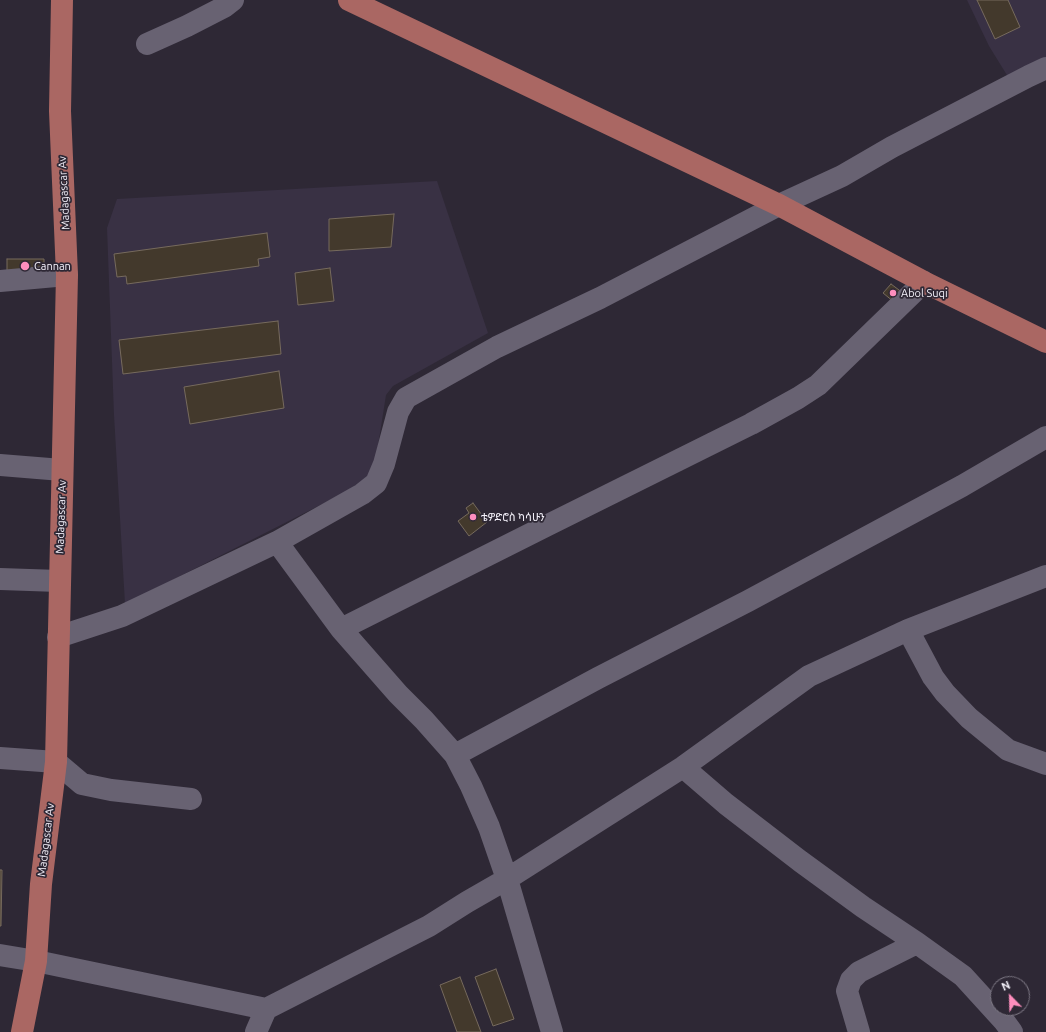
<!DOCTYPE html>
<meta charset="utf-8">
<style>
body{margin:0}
#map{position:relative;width:1046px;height:1032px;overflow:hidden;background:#2e2835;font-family:Ubuntu,sans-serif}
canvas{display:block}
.north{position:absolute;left:990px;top:976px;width:40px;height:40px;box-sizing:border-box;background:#2e2835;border:1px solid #7d7884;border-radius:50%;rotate:337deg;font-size:11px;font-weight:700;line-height:16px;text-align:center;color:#f4f1fa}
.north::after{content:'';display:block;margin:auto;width:14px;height:18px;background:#fe8ebd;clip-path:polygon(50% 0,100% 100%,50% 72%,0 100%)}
</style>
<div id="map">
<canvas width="1046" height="1032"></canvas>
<div class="north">N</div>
</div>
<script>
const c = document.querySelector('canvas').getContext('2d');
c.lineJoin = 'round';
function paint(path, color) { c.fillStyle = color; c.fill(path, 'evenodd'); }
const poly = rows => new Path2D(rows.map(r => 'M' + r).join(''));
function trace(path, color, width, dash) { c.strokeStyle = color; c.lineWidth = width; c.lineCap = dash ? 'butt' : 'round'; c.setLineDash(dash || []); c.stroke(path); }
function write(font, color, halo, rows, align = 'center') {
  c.font = font + ' Ubuntu,"Noto Sans Ethiopic",sans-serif'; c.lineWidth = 3.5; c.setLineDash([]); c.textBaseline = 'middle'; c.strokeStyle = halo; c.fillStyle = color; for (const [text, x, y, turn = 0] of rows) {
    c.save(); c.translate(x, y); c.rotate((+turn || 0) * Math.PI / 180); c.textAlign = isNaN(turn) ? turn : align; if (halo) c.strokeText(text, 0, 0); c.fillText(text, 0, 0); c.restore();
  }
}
paint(poly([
 [967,0,1046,0,1046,62,1010,80,989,46],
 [437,181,488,333,393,386,386,395,374,471,346,492,125,604,114,415,107,228,117,199]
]), '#393144');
const building = poly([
 [977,0,1008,0,1020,27,995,39,977,0],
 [394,214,391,247,329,251,329,219,394,214],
 [267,233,270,257,258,259,259,266,127,284,126,276,117,277,114,254,267,233],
 [7,259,44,259,44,273,7,273,7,259],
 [330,268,334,301,298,305,295,273,330,268],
 [891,284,903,293,894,302,883,293,891,284],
 [278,321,281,354,123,374,119,340,278,321],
 [279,371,284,408,190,424,184,387,279,371],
 [473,503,487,522,469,536,458,521,469,513,466,508,473,503],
 [0,870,2,870,1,926,0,926,0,870],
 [496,969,514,1019,493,1026,475,977,496,969],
 [460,977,481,1032,457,1032,440,985,460,977]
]);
paint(building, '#43392c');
trace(building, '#766a5d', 1);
trace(poly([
 [147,44,187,26,224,7,233,0],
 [0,281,67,275],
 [0,465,62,470],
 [277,542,341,629,398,694,424,720,455,755,471,786,489,827,507,879,552,1032],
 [0,579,59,581],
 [341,629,546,526,751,424,798,398,818,385,924,282],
 [908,630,933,677,945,693,969,718,1008,750,1046,764],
 [58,637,122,616,277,542,362,494,376,483,384,464,398,412,406,398,497,347,600,298,779,205,842,176,892,147,1029,76,1046,68],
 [455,755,598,678,748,601,962,486,1046,437],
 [0,758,56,762,82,784,111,790,191,799],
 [683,767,726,804,800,861,863,907,917,943,963,976,1004,1021,1012,1032],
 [0,955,36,961,266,1009,429,926,467,902,507,879,683,767,809,676,908,630,1046,576],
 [256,1032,266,1009],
 [859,1032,847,991,851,980,859,972,917,943]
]), '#686272', 22);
trace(poly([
 [349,0,779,205,924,282,1046,342],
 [22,1032,36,961,41,884,56,762,67,275,60,111,62,0]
]), '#aa6763', 22);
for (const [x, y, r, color] of [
 [25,266,5,"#fe8ebd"],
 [893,293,4,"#fe8ebd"],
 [473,517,4,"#fe8ebd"]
]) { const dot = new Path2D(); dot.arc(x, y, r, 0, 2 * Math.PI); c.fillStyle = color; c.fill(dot); trace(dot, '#2e2835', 1.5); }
write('11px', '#f4f1fa', '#2e2835', [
 ["Madagascar Av",64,193,-93],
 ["Madagascar Av",61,517,-88],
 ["Madagascar Av",46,840,-83]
]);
write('11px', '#f4f1fa', '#2e2835', [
 ["Cannan",34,266],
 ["Abol Suqi",901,293],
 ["ቴዎድሮስ ካሳሁን",481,517]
], 'left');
</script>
